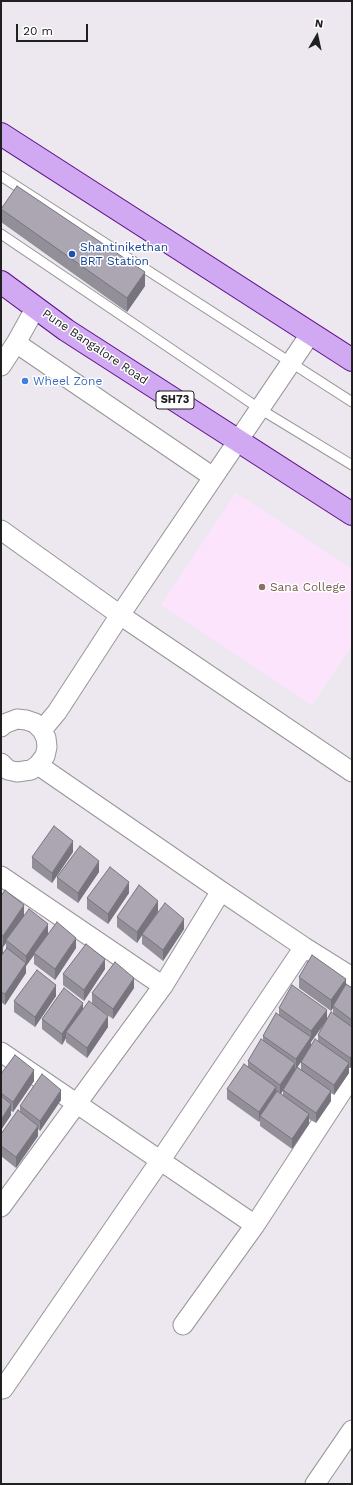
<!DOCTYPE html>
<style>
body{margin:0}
#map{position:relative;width:353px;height:1485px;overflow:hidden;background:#ede7ef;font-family:"Work Sans",sans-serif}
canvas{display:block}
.frame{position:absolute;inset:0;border:2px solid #202020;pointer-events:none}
.north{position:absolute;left:297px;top:16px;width:40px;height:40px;-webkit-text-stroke:3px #fff;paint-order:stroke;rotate:9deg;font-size:11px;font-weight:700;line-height:16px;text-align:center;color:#202020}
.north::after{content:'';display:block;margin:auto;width:14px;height:18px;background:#202020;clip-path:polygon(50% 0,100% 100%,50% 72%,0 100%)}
.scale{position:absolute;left:16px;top:24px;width:72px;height:18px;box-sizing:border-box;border:2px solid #202020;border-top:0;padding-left:5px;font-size:12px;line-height:14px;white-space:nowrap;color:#202020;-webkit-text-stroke:3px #fff;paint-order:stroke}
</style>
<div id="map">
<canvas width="353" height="1485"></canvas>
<div class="frame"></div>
<div class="north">N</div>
<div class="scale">20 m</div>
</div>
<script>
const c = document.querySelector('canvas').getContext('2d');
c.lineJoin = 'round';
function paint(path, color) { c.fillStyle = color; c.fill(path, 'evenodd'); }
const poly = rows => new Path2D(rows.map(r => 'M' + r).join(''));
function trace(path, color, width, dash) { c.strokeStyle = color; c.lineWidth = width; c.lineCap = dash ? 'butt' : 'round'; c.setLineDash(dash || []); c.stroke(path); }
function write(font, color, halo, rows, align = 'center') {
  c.font = font + ' "Work Sans",sans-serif'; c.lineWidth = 3; c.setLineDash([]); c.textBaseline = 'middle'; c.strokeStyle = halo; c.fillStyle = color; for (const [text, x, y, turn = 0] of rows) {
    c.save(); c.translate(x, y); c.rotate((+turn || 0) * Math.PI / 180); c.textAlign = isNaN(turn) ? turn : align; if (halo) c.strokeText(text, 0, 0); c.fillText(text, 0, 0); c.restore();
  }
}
paint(poly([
 [236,493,352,569,352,646,312,705,161,605]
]), '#fbe4fc');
const lane = poly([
 [1,176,352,402],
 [1,234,260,409,352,465]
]);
const street = poly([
 [16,343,213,477],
 [1,366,16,343,36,307],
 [1,530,120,615,352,772],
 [1,727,4,724,17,719,26,720,35,723,42,730,46,738,47,747,45,756,38,765,31,770,17,772,8,770,1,763],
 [42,730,57,712,120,615,311,333],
 [38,765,221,891,304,947,352,977],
 [1,876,163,986],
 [1,1052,255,1225],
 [1,1207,163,986,221,891],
 [183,1325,255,1225,352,1076],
 [3,1389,160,1161,304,947],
 [315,1484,352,1430]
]);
const primary = poly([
 [1,134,352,360],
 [1,282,66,330,352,514]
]);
trace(lane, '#979797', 11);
trace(street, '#979797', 21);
trace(primary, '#5f108c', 24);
trace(lane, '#fff', 9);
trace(street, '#fff', 19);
trace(primary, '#d1a9f3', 22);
paint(poly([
 [1,209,145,286,127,312,1,222],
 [73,852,52,883,32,868,32,857],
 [99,872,78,903,57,888,57,877],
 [129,893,108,924,87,909,87,898],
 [1,896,48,935,76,948,55,980,34,964,34,955,26,966,26,973,5,1005,1,1002],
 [6,943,6,949,3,953,3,947],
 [158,911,184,929,163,961,142,944,142,935,137,943,117,927,117,917],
 [105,969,84,1001,63,985,63,974],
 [299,977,346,984,352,988,352,1066,350,1068,349,1068,349,1073,334,1095,331,1093,331,1101,316,1123,309,1119,309,1124,292,1149,260,1126,260,1120,259,1122,227,1099,227,1089,248,1067,248,1061,263,1041,263,1036,279,1015,279,1008,327,1020,333,1014,333,1008,331,1011,299,988],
 [325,1022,318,1035,318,1041,311,1046,311,1041,311,1042],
 [304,1058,301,1062,301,1070,297,1067],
 [283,1090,283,1096,281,1094],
 [134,988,113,1019,92,1004,92,993],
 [56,996,35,1027,14,1012,14,1001],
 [83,1009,108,1027,87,1058,66,1042,66,1038,62,1045,42,1029,42,1019],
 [1,1074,34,1081,13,1112,11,1111,11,1115,1,1130],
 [61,1100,40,1131,38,1129,38,1136,16,1168,1,1156,1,1134,20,1112,20,1106]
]), '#938f99');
paint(poly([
 [145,272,145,286,127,312,127,298],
 [73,841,73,852,52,883,52,873],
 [99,861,99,872,78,903,78,893],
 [129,882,129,893,108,924,108,914],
 [158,901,158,911,137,943,137,932],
 [24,905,24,916,6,940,6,943,3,947,3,954,1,957,1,947,3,944,3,936],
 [184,919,184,929,163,961,163,950],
 [48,924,48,935,34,953,34,955,26,966,26,956],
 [76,938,76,948,55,980,55,969],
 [105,959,105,969,84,1001,84,990],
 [26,963,26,973,5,1005,5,994],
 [134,978,134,988,113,1019,113,1009],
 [346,979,346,989,333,1006,333,1008,331,1011,331,1000],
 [56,985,56,996,35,1027,35,1017],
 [83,1003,83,1014,66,1032,66,1038,62,1045,62,1034],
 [327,1010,327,1020,311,1042,311,1031],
 [108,1016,108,1027,87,1058,87,1048],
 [311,1037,311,1048,296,1069,296,1059],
 [2,1054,2,1065,1,1066,1,1056],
 [352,1055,352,1066,350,1068,350,1058],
 [295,1063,295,1073,280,1095,280,1085],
 [349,1063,349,1073,334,1095,334,1085],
 [34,1070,34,1081,13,1112,13,1102],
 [276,1087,276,1097,260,1116,260,1120,259,1122,259,1112],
 [61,1090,61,1100,40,1131,40,1121],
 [331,1091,331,1101,316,1123,316,1113],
 [11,1104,11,1115,1,1130,1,1120],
 [309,1114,309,1124,292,1149,292,1139],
 [38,1126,38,1136,16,1168,16,1157]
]), '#78747d');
const building = poly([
 [17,186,145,272,127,298,1,209,17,186],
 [54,826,73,841,52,873,32,857,54,826],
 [80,846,99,861,78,893,57,877,80,846],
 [110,867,129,882,108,914,87,898,110,867],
 [139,885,158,901,137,932,117,917,139,885],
 [5,890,24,905,3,936,1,935,1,896,5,890],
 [165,903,184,919,163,950,142,934,165,903],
 [29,909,48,924,26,956,6,940,29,909],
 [57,922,76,938,55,969,34,953,57,922],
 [86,944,105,959,84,990,63,974,86,944],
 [7,948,26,963,5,994,1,992,1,956,7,948],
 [312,955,346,979,331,1000,299,977,312,955],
 [115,962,134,978,113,1009,92,993,115,962],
 [37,970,56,985,35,1017,14,1001,37,970],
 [346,984,352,988,352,1020,333,1006,346,984],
 [292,985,327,1010,311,1031,279,1008,292,985],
 [64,988,83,1003,62,1034,42,1019,64,988],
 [89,1001,108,1016,87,1048,66,1032,89,1001],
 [331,1012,352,1027,352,1055,350,1058,318,1035,331,1012],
 [276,1013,311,1037,296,1059,263,1036,276,1013],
 [261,1039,295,1063,280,1085,248,1061,261,1039],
 [315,1039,349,1063,334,1085,301,1062,315,1039],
 [15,1055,34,1070,13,1102,1,1093,1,1074,15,1055],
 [244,1064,276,1087,259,1112,227,1089,244,1064],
 [297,1067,331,1091,316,1113,283,1090,297,1067],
 [42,1074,61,1090,40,1121,20,1106,42,1074],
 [277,1091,309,1114,292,1139,260,1116,277,1091],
 [1,1096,11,1104,1,1120,1,1096],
 [18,1110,38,1126,16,1157,1,1146,1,1134,18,1110]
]);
paint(building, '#aba6b2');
trace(building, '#78747d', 1);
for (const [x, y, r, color] of [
 [72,254,4,"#1a4fb4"],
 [25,381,4,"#3f7fe0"],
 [262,587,4,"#8d6e63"]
]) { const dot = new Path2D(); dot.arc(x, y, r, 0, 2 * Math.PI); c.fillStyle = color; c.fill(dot); trace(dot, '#fff', 1.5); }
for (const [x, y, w] of [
 [175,400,38]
]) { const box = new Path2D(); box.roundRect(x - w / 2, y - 9, w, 18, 3); c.fillStyle = '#fff'; c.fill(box); trace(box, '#202020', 1); }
write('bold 11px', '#202020', null, [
 ["SH73",175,400]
]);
write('12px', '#164399', '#fff', [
 ["Shantinikethan",80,247],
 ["BRT Station",80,261]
], 'left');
write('12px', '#202020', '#fff', [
 ["Pune Bangalore Road",95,347,34]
]);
write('12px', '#366cbe', '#fff', [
 ["Wheel Zone",33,381]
], 'left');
write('12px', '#785e54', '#fff', [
 ["Sana College",270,587]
], 'left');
</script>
